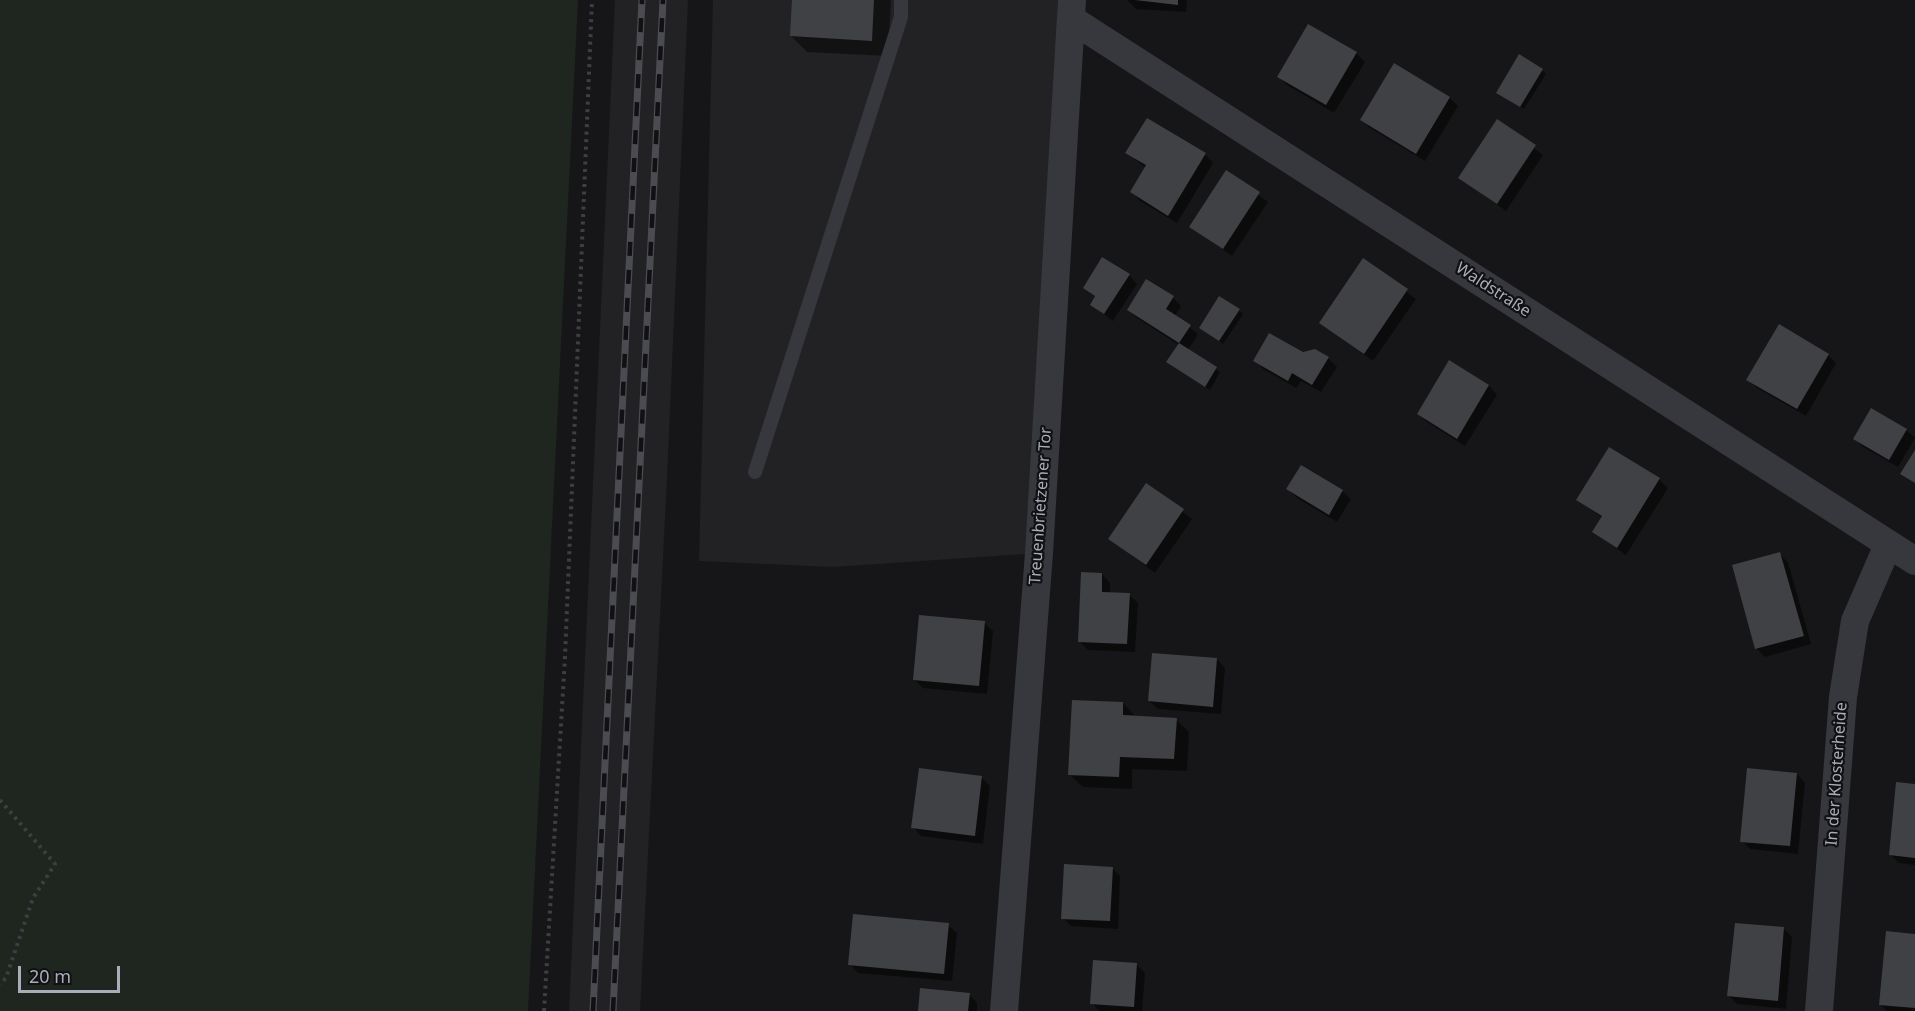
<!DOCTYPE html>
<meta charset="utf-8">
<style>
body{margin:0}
#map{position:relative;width:1915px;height:1011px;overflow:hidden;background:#161618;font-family:"Noto Sans",sans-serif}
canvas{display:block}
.scale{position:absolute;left:18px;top:966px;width:102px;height:27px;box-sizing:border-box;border:3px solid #a8adb8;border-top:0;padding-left:8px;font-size:18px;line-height:21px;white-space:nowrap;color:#a8adb8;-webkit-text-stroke:4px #111113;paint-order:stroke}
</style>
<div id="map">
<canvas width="1915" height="1011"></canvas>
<div class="scale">20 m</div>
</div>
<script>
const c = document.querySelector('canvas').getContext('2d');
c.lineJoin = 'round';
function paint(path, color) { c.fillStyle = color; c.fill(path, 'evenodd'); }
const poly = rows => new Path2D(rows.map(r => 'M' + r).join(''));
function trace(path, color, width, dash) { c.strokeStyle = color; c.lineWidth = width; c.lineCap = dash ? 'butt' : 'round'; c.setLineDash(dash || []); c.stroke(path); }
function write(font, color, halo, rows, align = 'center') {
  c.font = font + ' "Noto Sans",sans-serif'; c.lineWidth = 4.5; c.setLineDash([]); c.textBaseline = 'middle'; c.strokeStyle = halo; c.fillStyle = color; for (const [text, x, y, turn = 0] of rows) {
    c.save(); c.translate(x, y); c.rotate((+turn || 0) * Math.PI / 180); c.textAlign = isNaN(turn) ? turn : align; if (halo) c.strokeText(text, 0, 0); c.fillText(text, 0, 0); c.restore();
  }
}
paint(poly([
 [615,0,688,0,667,478,640,1011,569,1011],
 [713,0,1058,0,1039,553,833,567,699,561]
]), '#222225');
paint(poly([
 [0,0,578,0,528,1011,0,1011]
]), '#1e261f');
paint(poly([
 [793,0,891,0,888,56,807,52,791,36],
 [1127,0,1187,0,1186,12,1136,9],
 [1356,53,1365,62,1334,113,1287,85,1279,77],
 [1395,65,1450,98,1458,106,1425,161,1370,128,1362,120],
 [1542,70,1546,74,1524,109,1502,96],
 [1497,121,1543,155,1506,211,1459,177],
 [1127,153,1205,154,1213,163,1177,223,1140,201,1132,192,1146,168],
 [1226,172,1268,202,1232,256,1191,227],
 [1363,260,1416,299,1373,361,1321,323],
 [1129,275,1137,284,1113,321,1092,305,1096,298,1085,288],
 [1173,298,1181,306,1175,316,1198,334,1188,350,1220,372,1210,390,1172,366,1179,345,1137,318,1128,310],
 [1239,310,1243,314,1223,344,1201,328],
 [1303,354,1328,358,1337,367,1321,392,1301,381,1296,388,1263,369,1255,360],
 [1828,355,1836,363,1806,416,1757,388,1748,379],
 [1450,363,1489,386,1497,395,1465,446,1427,422,1418,414],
 [1906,430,1915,438,1898,467,1863,447,1855,439],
 [1610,449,1659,480,1668,488,1626,555,1594,532,1603,518,1578,500],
 [1147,486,1192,519,1155,573,1110,539],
 [1288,489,1342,491,1351,499,1337,522,1297,498],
 [1779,554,1788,562,1811,644,1765,657,1756,648],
 [1102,574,1110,583,1110,594,1129,595,1138,603,1135,652,1088,650,1079,641],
 [984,623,993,631,987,694,923,688,914,679],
 [1217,659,1225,668,1221,714,1158,709,1149,701],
 [1123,703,1135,716,1176,719,1189,732,1187,771,1132,769,1132,789,1083,787,1070,775],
 [1797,774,1805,783,1798,854,1750,849,1742,841],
 [981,777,990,786,983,844,921,836,913,827],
 [1915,785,1915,865,1899,863,1891,855],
 [1112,868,1120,876,1118,929,1071,926,1063,918],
 [948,925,957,933,952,981,858,973,850,964],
 [1784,929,1792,937,1786,1009,1737,1004,1729,996],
 [1915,936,1915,1011,1887,1011,1880,1004],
 [1136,964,1145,973,1142,1011,1099,1011,1092,1003],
 [969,994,977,1003,977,1011,919,1011]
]), '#0007');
paint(poly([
 [792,0,874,0,872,41,790,36],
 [1135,0,1178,0,1178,5],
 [1308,24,1357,52,1326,105,1277,77],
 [1519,54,1543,69,1520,107,1496,93],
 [1394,63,1450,97,1416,154,1360,120],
 [1147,118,1206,153,1168,216,1130,192,1146,165,1125,153],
 [1497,119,1536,145,1497,204,1458,178],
 [1226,170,1260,192,1223,249,1189,227],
 [1102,257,1130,274,1104,314,1090,305,1095,296,1083,288],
 [1363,258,1408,289,1364,354,1319,323],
 [1146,279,1174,296,1166,309,1191,325,1179,343,1217,367,1205,387,1166,362,1179,343,1127,310],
 [1219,296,1240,309,1219,341,1199,328],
 [1779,324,1829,354,1797,409,1746,380],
 [1269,333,1303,352,1315,349,1329,357,1312,385,1292,373,1288,381,1253,361],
 [1449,360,1489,385,1457,439,1417,414],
 [1871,408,1907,429,1889,460,1853,439],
 [1609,447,1660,478,1617,548,1592,532,1602,516,1576,500],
 [1915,450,1915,483,1900,474],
 [1301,465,1343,490,1329,515,1286,489],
 [1146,483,1184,509,1146,565,1108,539],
 [1780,552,1804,636,1755,649,1732,565],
 [1081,572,1102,573,1102,592,1130,593,1127,644,1078,642],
 [919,615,985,621,979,686,913,680],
 [1152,653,1217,658,1213,707,1148,701],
 [1072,700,1123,702,1123,715,1177,718,1174,759,1120,757,1119,777,1068,775],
 [919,768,982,776,975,836,911,828],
 [1747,768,1797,773,1790,846,1740,842],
 [1896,782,1915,784,1915,858,1889,855],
 [1064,864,1113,867,1110,921,1061,919],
 [853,914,949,923,944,974,848,965],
 [1735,923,1784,927,1778,1001,1727,996],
 [1886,931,1915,934,1915,1008,1879,1005],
 [1093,960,1137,963,1134,1007,1090,1004],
 [920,988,970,993,968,1011,918,1011]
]), '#404145');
trace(poly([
 [0,800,55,864,33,898,6,978,0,984],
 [544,1011,565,657,592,0]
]), '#3d3f44', 4, [3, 4.5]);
trace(poly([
 [755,472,901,17,901,0]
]), '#37383d', 14);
trace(poly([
 [1071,19,1915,561],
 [1004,1011,1039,553,1072,0],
 [1819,1011,1843,697,1855,621,1888,545]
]), '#37383d', 28);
const rail = poly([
 [593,1011,642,0],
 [613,1011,663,0]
]);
trace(rail, '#4a4c52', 7);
trace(rail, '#111113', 4.5, [14]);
write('16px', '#a8adb8', '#111113', [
 ["Waldstraße",1493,290,33],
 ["Treuenbrietzener Tor",1041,506,-86],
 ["In der Klosterheide",1837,774,-86]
]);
</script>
